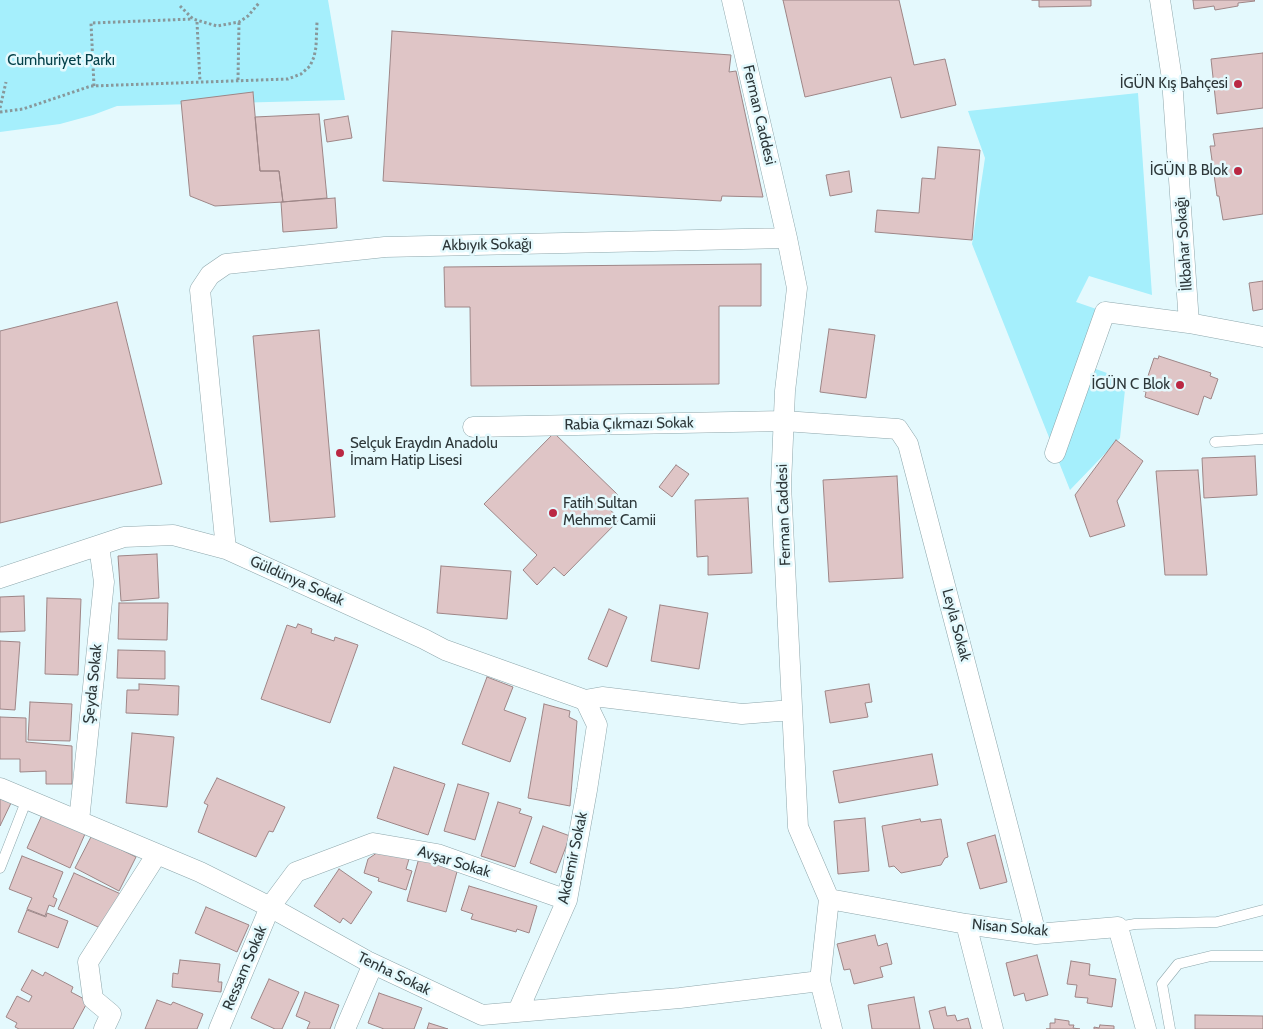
<!DOCTYPE html>
<meta charset="utf-8">
<style>
body{margin:0}
canvas{display:block;background:#e4f9fd}
</style>
<canvas width="1263" height="1029"></canvas>
<script>
const c = document.querySelector('canvas').getContext('2d');
c.lineJoin = 'round';
function paint(path, color) { c.fillStyle = color; c.fill(path, 'evenodd'); }
const poly = rows => new Path2D(rows.map(r => 'M' + r).join(''));
function trace(path, color, width, dash) { c.strokeStyle = color; c.lineWidth = width; c.lineCap = dash ? 'butt' : 'round'; c.setLineDash(dash || []); c.stroke(path); }
function write(font, color, halo, rows, align = 'center') {
  c.font = font + ' Cabin,sans-serif'; c.lineWidth = 5; c.setLineDash([]); c.textBaseline = 'middle'; c.strokeStyle = halo; c.fillStyle = color; for (const [text, x, y, turn = 0] of rows) {
    c.save(); c.translate(x, y); c.rotate((+turn || 0) * Math.PI / 180); c.textAlign = isNaN(turn) ? turn : align; if (halo) c.strokeText(text, 0, 0); c.fillText(text, 0, 0); c.restore();
  }
}
paint(poly([
 [0,0,328,0,345,100,117,106,93,115,60,124,0,132],
 [1138,93,1152,295,1089,276,1076,302,1105,312,1085,365,1126,380,1120,438,1070,490,972,244,985,158,968,111]
]), '#a5effc');
const building = poly([
 [783,0,899,0,914,65,945,59,956,105,901,118,891,77,805,97,783,0],
 [1032,0,1091,0,1091,6,1039,7,1039,0,1032,0],
 [1193,0,1254,0,1255,1,1238,3,1238,6,1215,10,1214,6,1194,9,1193,0],
 [392,31,731,55,729,72,736,71,763,197,722,196,721,201,383,181,392,31],
 [1263,53,1263,108,1217,114,1211,59,1263,53],
 [253,92,260,171,279,171,283,202,215,206,190,196,181,101,253,92],
 [319,114,327,198,283,202,279,171,260,171,255,117,319,114],
 [348,116,352,138,327,142,324,120,348,116],
 [1263,128,1263,214,1223,220,1219,196,1217,196,1210,146,1215,146,1213,134,1263,128],
 [938,147,980,150,972,240,875,232,877,210,919,213,922,178,935,179,938,147],
 [849,171,852,192,830,196,826,175,849,171],
 [335,198,337,228,283,232,281,202,335,198],
 [761,264,761,306,719,306,719,384,471,386,470,307,445,307,444,267,761,264],
 [1263,281,1263,309,1253,311,1249,283,1263,281],
 [117,302,162,484,0,523,0,331,117,302],
 [829,329,875,335,866,398,820,392,829,329],
 [319,330,335,517,270,522,253,336,319,330],
 [1159,356,1211,373,1210,376,1218,379,1211,399,1204,396,1198,415,1145,397,1146,392,1143,391,1154,358,1158,359,1159,356],
 [554,433,618,495,607,507,620,519,564,576,554,567,537,585,523,570,537,555,484,504,554,433],
 [1116,440,1143,461,1117,501,1125,526,1090,537,1075,495,1116,440],
 [1255,456,1257,495,1204,498,1202,458,1255,456],
 [676,465,689,474,672,497,659,487,676,465],
 [1198,470,1207,575,1165,575,1156,471,1198,470],
 [897,476,903,578,829,582,823,480,897,476],
 [748,498,752,573,708,575,708,556,697,557,695,500,748,498],
 [157,554,159,598,121,601,118,556,157,554],
 [441,566,511,571,507,619,437,613,441,566],
 [24,596,25,631,0,632,0,597,24,596],
 [47,598,81,599,78,675,45,674,47,598],
 [119,603,168,603,167,640,118,639,119,603],
 [660,605,708,613,699,669,651,661,660,605],
 [609,609,627,617,607,667,588,659,609,609],
 [298,624,312,629,311,633,334,641,335,637,358,645,330,723,261,699,287,625,296,628,298,624],
 [0,641,20,642,15,710,0,709,0,641],
 [118,650,165,651,165,679,117,678,118,650],
 [487,677,513,687,504,710,526,718,510,762,462,744,487,677],
 [139,684,179,686,178,715,126,713,127,690,139,690,139,684],
 [869,684,872,702,865,703,868,717,830,723,825,691,869,684],
 [30,702,72,704,70,741,28,740,30,702],
 [544,704,570,711,569,717,577,721,570,806,528,798,544,704],
 [0,717,26,718,26,742,72,746,72,784,46,784,46,771,20,772,20,759,0,759,0,717],
 [132,733,174,737,167,807,126,803,132,733],
 [932,754,938,785,839,803,833,771,932,754],
 [394,767,445,784,428,835,377,818,394,767],
 [217,778,285,807,273,832,269,831,256,857,198,832,208,805,204,803,217,778],
 [458,784,489,793,475,840,444,831,458,784],
 [0,798,11,803,0,826,0,798],
 [498,802,521,809,519,813,532,817,515,867,481,856,498,802],
 [42,815,85,834,70,868,27,848,42,815],
 [865,818,869,871,838,874,834,821,865,818],
 [920,819,921,822,941,819,948,857,945,858,941,865,901,873,894,866,889,867,882,826,920,819],
 [543,826,570,836,556,873,530,863,543,826],
 [92,835,136,857,119,891,75,868,92,835],
 [995,835,1007,882,980,889,967,843,995,835],
 [381,850,409,859,406,869,412,871,406,890,378,881,379,878,364,873,368,859,381,850],
 [22,856,63,872,53,897,57,899,54,907,49,905,45,916,27,909,32,898,9,889,22,856],
 [419,858,458,868,446,912,407,901,419,858],
 [339,869,372,892,351,924,343,918,340,923,314,906,339,869],
 [74,873,123,895,107,931,58,909,74,873],
 [469,886,537,906,529,933,517,929,516,932,471,919,473,914,461,910,469,886],
 [206,907,249,925,237,952,195,933,206,907],
 [27,910,46,917,47,913,68,921,58,948,18,932,27,910],
 [875,935,878,946,887,943,892,964,880,967,883,977,854,984,850,969,844,970,837,944,875,935],
 [1037,955,1048,995,1026,1001,1024,993,1014,996,1006,963,1037,955],
 [180,960,220,964,218,982,222,982,221,992,172,987,173,973,178,974,180,960],
 [1071,961,1090,964,1089,975,1116,979,1112,1007,1087,1003,1088,998,1075,997,1077,985,1067,984,1071,961],
 [32,970,43,976,45,972,73,987,71,992,88,1001,73,1029,19,1029,15,1027,17,1023,6,1017,17,996,29,1002,32,996,21,990,32,970],
 [269,979,299,992,282,1029,275,1029,251,1018,269,979],
 [305,992,339,1005,330,1029,307,1029,310,1022,296,1016,305,992],
 [379,993,422,1008,414,1029,384,1029,368,1023,379,993],
 [914,997,920,1029,872,1029,868,1005,914,997],
 [157,1000,171,1005,173,1002,203,1014,197,1029,145,1029,157,1000],
 [945,1007,947,1016,955,1015,957,1021,968,1018,971,1029,934,1029,929,1011,945,1007],
 [1195,1015,1263,1016,1263,1029,1195,1029,1195,1015],
 [1055,1019,1069,1021,1069,1025,1074,1025,1073,1028,1080,1029,1046,1029,1050,1029,1050,1023,1055,1023,1055,1019],
 [429,1023,448,1029,427,1029,429,1023],
 [1100,1025,1114,1026,1114,1029,1094,1029,1094,1027,1099,1028,1100,1025]
]);
paint(building, '#dfc5c6');
trace(building, '#9e8687', 1);
const lane = poly([
 [1215,442,1263,439],
 [0,868,27,799],
 [1118,927,1135,924,1217,922,1263,910],
 [1170,1029,1162,984,1178,964,1211,956,1263,956]
]);
const street = poly([
 [732,0,787,238,797,288,785,391,781,485,798,827,829,899,820,981,832,1029],
 [1160,0,1172,79,1189,323,1263,337],
 [473,427,784,421,898,429,908,444,1036,934],
 [1055,453,1105,312,1189,323],
 [226,549,200,290,210,275,226,264,385,247,787,238],
 [0,578,124,537,173,535,226,549,424,639,445,650,585,700],
 [585,700,602,697,742,714,792,710],
 [0,788,200,872,270,907,367,961,482,1015,680,998,820,981],
 [79,821,104,582,99,546],
 [829,899,966,924,1036,934,1118,927,1146,1029],
 [966,924,993,1029],
 [518,1011,567,900,587,790,597,725,585,700],
 [104,1029,111,1014,93,999,88,962,157,854],
 [219,1029,270,907,296,872,373,843,437,854,567,900],
 [345,1029,373,964]
]);
trace(lane, '#8ea7ac', 11);
trace(street, '#8ea7ac', 21);
trace(poly([
 [180,6,193,19,217,26,239,22,248,16,259,3],
 [197,22,200,82],
 [238,80,239,22],
 [94,86,91,23,193,19],
 [0,108,6,82],
 [0,112,23,109,91,86,288,79,301,74,310,66,314,57,316,47,317,22]
]), '#88989b', 3, [2.5, 2.5]);
trace(lane, '#fff', 10);
trace(street, '#fff', 20);
for (const [x, y, r, color] of [
 [1238,84,5,"#ba2843"],
 [1238,171,5,"#ba2843"],
 [1180,385,5,"#ba2843"],
 [340,453,5,"#ba2843"],
 [553,513,5,"#ba2843"]
]) { const dot = new Path2D(); dot.arc(x, y, r, 0, 2 * Math.PI); c.fillStyle = color; c.fill(dot); trace(dot, '#e4f9fd', 2); }
write('15px', '#04414a', '#e4f9fd', [
 ["Cumhuriyet Parkı",61,61]
]);
write('15px', '#2d3739', '#e4f9fd', [
 ["İGÜN Kış Bahçesi",1228,84],
 ["İGÜN B Blok",1228,171],
 ["İGÜN C Blok",1170,385],
 ["Selçuk Eraydın Anadolu",350,444,"left"],
 ["İmam Hatip Lisesi",350,461,"left"],
 ["Fatih Sultan",563,504,"left"],
 ["Mehmet Camii",563,521,"left"]
], 'right');
write('15px', '#2d3739', '#e4f9fd', [
 ["Ferman Caddesi",759,115,77],
 ["İlkbahar Sokağı",1184,244,-94],
 ["Akbıyık Sokağı",487,245,-1],
 ["Rabia Çıkmazı Sokak",629,424,-1],
 ["Ferman Caddesi",784,515,-92],
 ["Güldünya Sokak",297,581,24],
 ["Leyla Sokak",956,625,75],
 ["Şeyda Sokak",93,684,-84],
 ["Akdemir Sokak",573,858,-78],
 ["Avşar Sokak",454,862,17],
 ["Nisan Sokak",1010,928,5],
 ["Ressam Sokak",245,968,-67],
 ["Tenha Sokak",394,974,26]
]);
</script>
